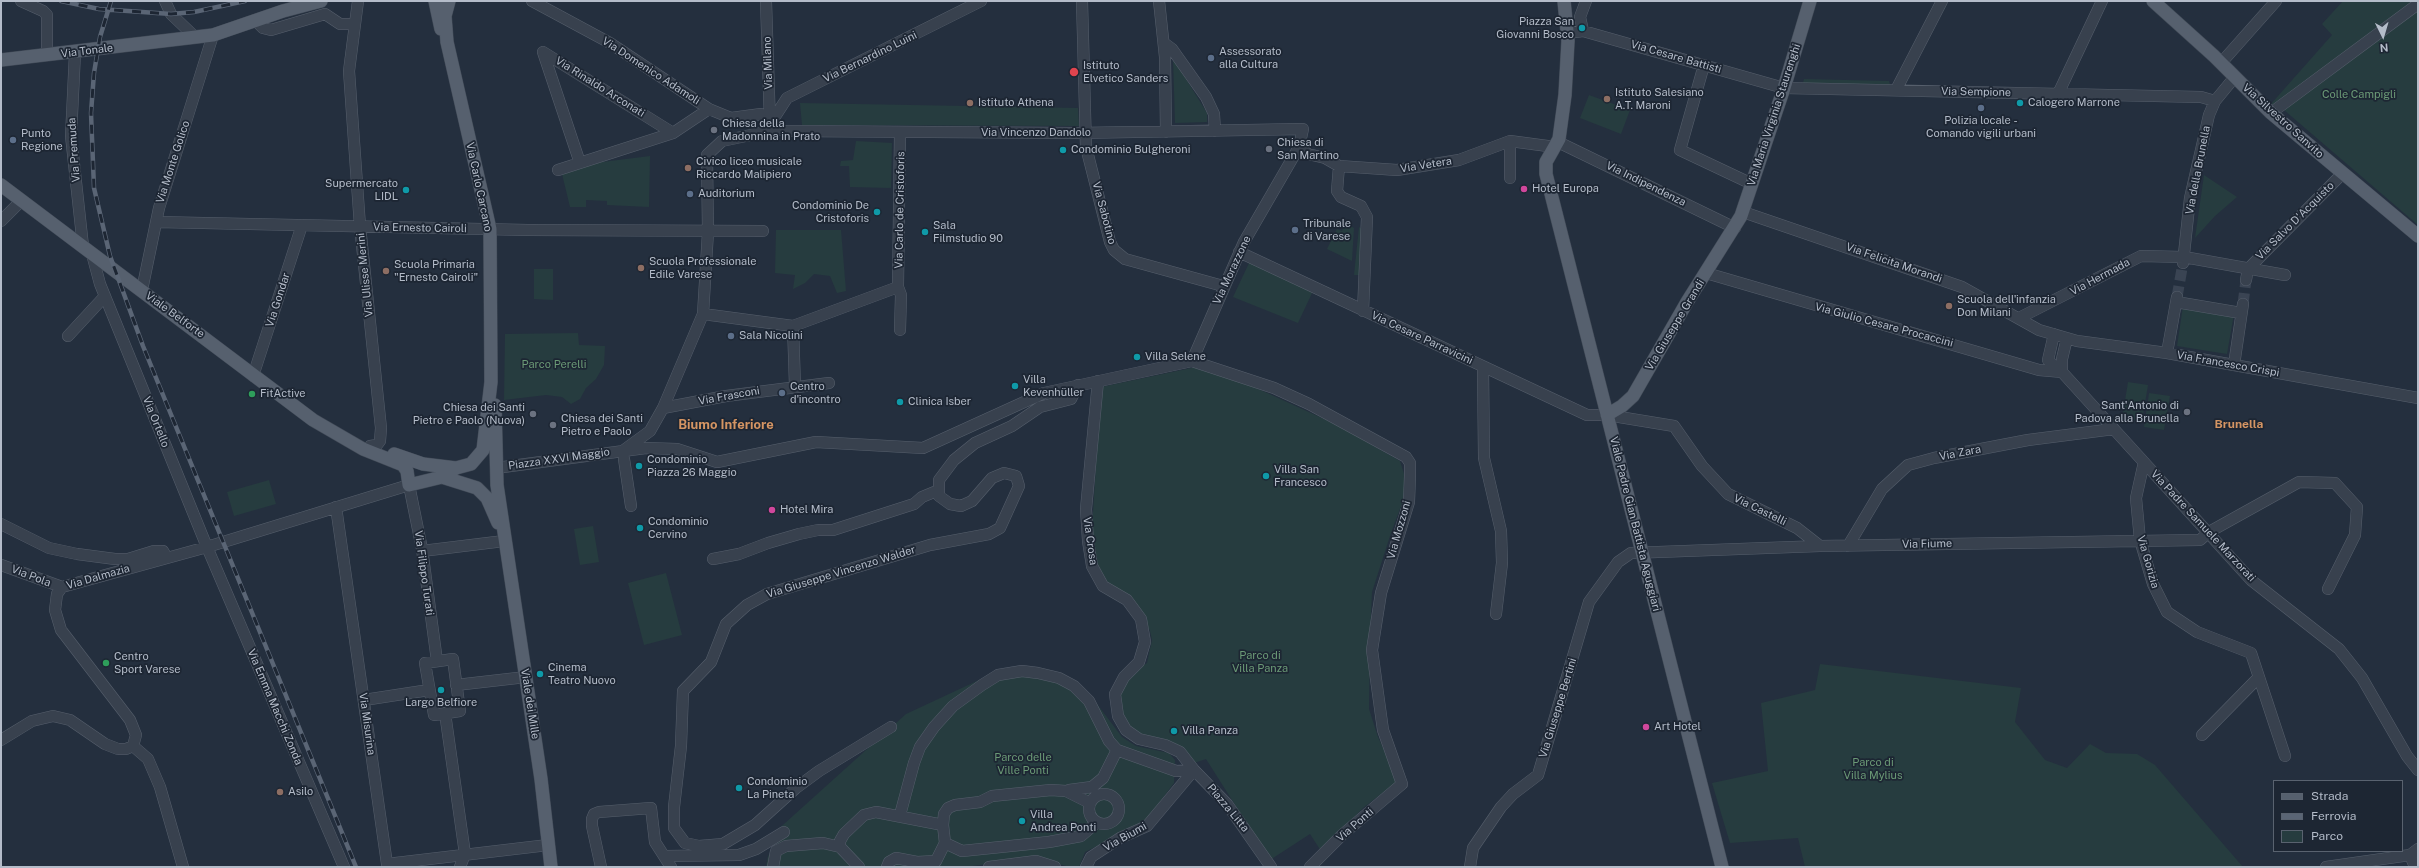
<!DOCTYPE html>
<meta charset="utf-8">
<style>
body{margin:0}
#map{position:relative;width:2419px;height:868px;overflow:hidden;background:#242f3e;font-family:"Public Sans",sans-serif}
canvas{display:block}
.frame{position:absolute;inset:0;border:2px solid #b4bcc9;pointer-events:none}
.legend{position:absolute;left:2273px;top:780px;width:130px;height:72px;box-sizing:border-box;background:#1d2633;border:1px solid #59626f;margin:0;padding:5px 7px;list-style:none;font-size:12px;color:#b4bcc9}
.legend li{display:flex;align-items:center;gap:8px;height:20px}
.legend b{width:20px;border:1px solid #59626f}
.north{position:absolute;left:2363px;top:16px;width:40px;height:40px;-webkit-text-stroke:3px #1d2633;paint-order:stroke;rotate:175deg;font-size:11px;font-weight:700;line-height:16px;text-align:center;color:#b4bcc9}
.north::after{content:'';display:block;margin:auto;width:14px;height:18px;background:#b4bcc9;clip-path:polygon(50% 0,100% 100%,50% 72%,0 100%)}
</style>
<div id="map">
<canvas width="2419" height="868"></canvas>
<div class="frame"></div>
<ul class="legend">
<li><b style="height:5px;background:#56606e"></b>Strada</li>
<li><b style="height:5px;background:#5a6575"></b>Ferrovia</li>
<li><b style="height:11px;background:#263c3f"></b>Parco</li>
</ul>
<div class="north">N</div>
</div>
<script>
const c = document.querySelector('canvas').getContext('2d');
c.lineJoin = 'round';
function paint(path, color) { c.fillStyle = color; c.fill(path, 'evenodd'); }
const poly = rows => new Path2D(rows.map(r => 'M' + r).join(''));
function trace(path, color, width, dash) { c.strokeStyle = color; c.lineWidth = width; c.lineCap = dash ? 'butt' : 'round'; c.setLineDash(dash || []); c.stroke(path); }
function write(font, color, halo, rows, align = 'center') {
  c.font = font + ' "Public Sans",sans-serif'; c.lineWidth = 3.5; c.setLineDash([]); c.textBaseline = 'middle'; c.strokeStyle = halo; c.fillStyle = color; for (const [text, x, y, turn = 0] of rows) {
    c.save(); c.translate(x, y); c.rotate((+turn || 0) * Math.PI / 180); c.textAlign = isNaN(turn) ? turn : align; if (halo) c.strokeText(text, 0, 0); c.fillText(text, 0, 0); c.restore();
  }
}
paint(poly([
 [2343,1,2418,1,2418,225,2284,110,2270,105,2332,35,2322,24],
 [1173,58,1207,113,1207,122,1175,123],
 [1804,79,1889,81,1891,88,1802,86],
 [1589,95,1630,110,1621,134,1580,118],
 [800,103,1078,108,1079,126,802,125],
 [856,141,892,143,891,188,850,187,849,166,840,166,841,161,853,160],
 [650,156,649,207,607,205,607,201,586,200,586,207,570,207,562,174,586,164],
 [2204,175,2237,197,2215,216,2195,238],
 [1345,223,1354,228,1352,261,1327,249,1337,229,1342,231],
 [1359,227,1364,230,1359,275,1354,275],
 [776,230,841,230,846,291,837,293,830,276,814,274,805,283,793,289,795,275,775,273],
 [1250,261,1313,291,1298,323,1233,297],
 [534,269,553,269,553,300,534,299],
 [2183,306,2234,314,2227,354,2177,346],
 [578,333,579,345,605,346,604,365,596,379,586,388,580,399,571,404,562,397,546,395,504,400,505,334],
 [1196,367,1230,376,1335,424,1400,461,1405,477,1404,498,1391,533,1372,592,1370,636,1369,709,1378,737,1398,781,1363,808,1321,851,1310,834,1270,860,1206,759,1191,764,1183,750,1176,744,1164,739,1148,738,1129,727,1123,718,1121,695,1124,677,1147,663,1152,640,1150,631,1137,606,1100,578,1094,563,1092,528,1101,387],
 [2128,382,2148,385,2142,421,2122,419],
 [2149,393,2170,396,2164,430,2144,427],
 [269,480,276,504,234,516,227,492],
 [593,526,599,562,580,565,574,529],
 [666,573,682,635,644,645,628,583],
 [1820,664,2021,688,2015,722,2045,760,2067,768,2090,744,2106,753,2137,754,2155,765,2243,867,1805,867,1798,838,1730,843,1712,783,1768,771,1761,703,1815,690],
 [1027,669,1091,696,1122,737,1136,746,1169,753,1175,760,1174,783,1144,823,1085,852,1079,867,1070,867,1035,858,965,867,766,867,768,856,780,840,774,833,906,714,994,673]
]), '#263c3f');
trace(poly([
 [2177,297,2183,263],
 [2243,304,2246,280]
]), '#3a4453', 11, [11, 5.5]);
const minor = poly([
 [21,1,43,11,47,15,47,55],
 [165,1,171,14,195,37],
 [358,1,349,71,360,226,381,428,380,441,377,445,370,446],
 [532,1,610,43,709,109,731,118,761,114,773,128,785,131,1077,133,1303,129,1299,147,1244,242,1192,361],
 [766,1,770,124],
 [1082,1,1086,147,1110,242,1114,250,1125,259,1223,286],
 [1159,1,1165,57,1166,132],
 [255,20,263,28,271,30,325,14,340,24,354,24],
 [1583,31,1580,17,1586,1],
 [1568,33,1583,31,1784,88,2201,97,2215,101],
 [1164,43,1172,49,1206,97,1214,114,1215,131],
 [543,52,673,133],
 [543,52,580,163],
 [75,53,71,136,83,246],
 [2221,63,2276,1],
 [1704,65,1680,150,1752,184],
 [1896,90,1942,1],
 [2058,94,2102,1],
 [2271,113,2418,4],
 [900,133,898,287,901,295,900,330],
 [1510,141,1510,178],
 [1558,142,1735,228],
 [1299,147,1308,154,1325,158,1339,166,1397,170,1459,160,1510,141,1555,147],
 [1339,166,1337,191,1341,197,1361,206,1367,217,1363,311],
 [558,170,673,133,709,109],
 [1743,212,1962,287,2039,330,2077,341,2167,353,2418,398],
 [1,221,21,201],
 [157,222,528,230,763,231],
 [1239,252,1587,415,1607,415,1674,426,1702,466,1728,494,1797,528,1820,546],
 [92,254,100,284,207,547,344,867],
 [2183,263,2190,198,2209,115,2215,101,2234,78],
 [1706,273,2039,370,2062,372],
 [2246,280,2248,269,2342,174],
 [142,290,159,208,213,35],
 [2176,302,2241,313],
 [703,314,793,326,898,287],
 [2019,318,2141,256,2184,257,2285,275],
 [793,326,795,386],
 [2054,334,2048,360,2053,365,2062,372,2251,580,2339,649,2362,678,2407,756,2418,770],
 [68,336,105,296],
 [2167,353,2177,297],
 [2234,365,2243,304],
 [1483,367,1484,458,1501,531,1502,563,1496,614],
 [2062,372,2062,359,2067,338],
 [253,376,302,225],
 [1098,381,1086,509,1088,541,1092,566,1103,586,1127,600,1141,619,1145,642,1139,662,1124,677,1115,694,1118,716,1126,730,1139,739,1165,745,1180,752,1194,770,1227,804,1271,867],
 [663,408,726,396,829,383],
 [624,450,650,431,663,408,703,314,708,232,707,155,722,141,765,132,787,98,981,1],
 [624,459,631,506],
 [2144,462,2136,498,2140,540,2153,584,2167,612,2197,632,2251,653,2285,756],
 [496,468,646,448,677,449,717,462,816,442,923,448,1044,393,1192,361,1274,388,1309,404,1406,457,1410,463,1410,476,1409,502,1381,593,1372,650,1383,730,1402,784,1342,835,1310,867],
 [336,507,387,864,548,845],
 [1,524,49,548,77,554,115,559,128,559,154,551,163,551,167,558],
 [1848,546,1882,489,1908,465,1934,458,2028,440,2114,429],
 [422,551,504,541],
 [713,559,739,554,768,543,799,534,818,530,833,530,914,504,922,497,939,490],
 [1,565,62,587],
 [453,659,460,711,434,715,425,663,453,659],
 [456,685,526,677],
 [364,700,429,690],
 [445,713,465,854,460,867],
 [891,727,819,771,796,788,755,825,723,844,699,846,685,843,674,828,674,807,681,746,683,691,711,662,726,624,747,605,767,594,930,545,989,534,1000,528,1019,486,1016,476,1004,473,992,478,972,501,961,506,950,504,939,496,939,480,954,460,975,443,1012,426,1040,407,1071,399,1078,385],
 [2202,735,2258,678],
 [1,740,32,721,53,716,70,720,105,744,118,749,126,749,133,746,136,735,130,720,61,630,55,610,57,594,62,587,207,547,409,485,422,549,437,661],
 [133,746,148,759,160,787,183,867],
 [1069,790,1092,787,1103,778,1117,750],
 '1089 809a15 15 0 1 1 30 0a15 15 0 1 1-30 0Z',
 [900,815,914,763,920,747,934,727,953,706,982,685,998,675,1022,671,1038,673,1059,678,1074,686,1089,701,1109,741,1117,750,1176,771,1194,770],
 [945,843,962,851,1049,842,1081,836,1096,823],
 [2410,855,2415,867],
 [665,856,739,855,756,849,784,832],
 [601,867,592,826,592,819,594,814,599,812,651,808,655,842,671,867],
 [773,867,776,851,786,846,823,843,840,847],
 [859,867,840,847,840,841,844,834,864,815,876,812,943,825,944,814,948,808,955,805,980,802,992,796,1051,790,1066,791,1090,803],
 [887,867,889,862,896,858,917,862,936,861,945,843,943,825],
 [989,867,1036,861,1055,867],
 [1086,867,1091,857,1120,838,1147,826,1194,770],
 [1470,867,1473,848,1501,807,1513,794,1538,775,1589,602,1618,562,1631,553,1820,546,2200,540,2209,532,2299,482,2335,483,2357,507,2355,535,2328,589],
 [2326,867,2410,855,2418,849]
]);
const major = poly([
 [435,1,441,29],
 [1564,1,1568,41,1565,95,1559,139,1546,162,1546,174,1722,867],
 [2153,1,2214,56,2271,113,2418,236],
 [1,60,213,35,283,11,321,1],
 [1,185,313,420,363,449,403,465,407,471,409,485,442,477,456,468,471,464,483,450,491,382,490,229,447,42,445,16,449,1],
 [495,405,497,485,541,779,551,867],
 [1607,415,1622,406,1633,396,1687,302,1741,216,1784,88,1810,1],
 [394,454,423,464,456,468],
 [442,477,477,488,487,498,498,523]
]);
trace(minor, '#565f6c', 12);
trace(major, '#414a57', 14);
trace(minor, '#38414e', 11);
trace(major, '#56606e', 13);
const rail = poly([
 [61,1,99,9,171,14,194,12,245,1],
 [111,1,100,37,94,73,91,113,94,188,110,256,143,346,356,867]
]);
trace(rail, '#5a6575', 4.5);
trace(rail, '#1d2633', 3, [9]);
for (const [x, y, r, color] of [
 [1582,28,4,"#0f9aa8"],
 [1211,58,4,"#5c6f8a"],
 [1074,72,5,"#e0444e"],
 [1607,99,4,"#8d6e63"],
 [970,103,4,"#8d6e63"],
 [2020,103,4,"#0f9aa8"],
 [1981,108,4,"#5c6f8a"],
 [714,130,4,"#6b7280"],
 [13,140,4,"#5c6f8a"],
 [1269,149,4,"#6b7280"],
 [1063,150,4,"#0f9aa8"],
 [688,168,4,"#8d6e63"],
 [1524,189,4,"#d1479c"],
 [406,190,4,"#0f9aa8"],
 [690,194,4,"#5c6f8a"],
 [877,212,4,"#0f9aa8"],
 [1295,230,4,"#5c6f8a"],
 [925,232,4,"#0f9aa8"],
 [641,268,4,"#8d6e63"],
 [386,271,4,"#8d6e63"],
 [1949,306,4,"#8d6e63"],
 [731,336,4,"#5c6f8a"],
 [1137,357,4,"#0f9aa8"],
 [1015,386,4,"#0f9aa8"],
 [782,393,4,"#5c6f8a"],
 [252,394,4,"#2e9e5b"],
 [900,402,4,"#0f9aa8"],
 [2187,412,4,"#6b7280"],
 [533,414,4,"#6b7280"],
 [553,425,4,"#6b7280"],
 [639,466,4,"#0f9aa8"],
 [1266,476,4,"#0f9aa8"],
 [772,510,4,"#d1479c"],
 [640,528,4,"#0f9aa8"],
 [106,663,4,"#2e9e5b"],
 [540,674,4,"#0f9aa8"],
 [441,690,4,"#0f9aa8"],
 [1646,727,4,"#d1479c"],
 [1174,731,4,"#0f9aa8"],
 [739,788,4,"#0f9aa8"],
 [280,792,4,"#8d6e63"],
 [1022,821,4,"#0f9aa8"]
]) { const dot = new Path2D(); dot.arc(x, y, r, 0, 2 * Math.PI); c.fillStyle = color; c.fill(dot); trace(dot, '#1d2633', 1.5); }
write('11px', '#b4bcc9', '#1d2633', [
 ["Piazza San",1574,22,"right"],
 ["Giovanni Bosco",1574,35,"right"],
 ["Assessorato",1219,52],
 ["alla Cultura",1219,65],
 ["Istituto",1083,66],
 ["Elvetico Sanders",1083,79],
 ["Istituto Salesiano",1615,93],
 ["A.T. Maroni",1615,106],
 ["Istituto Athena",978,103],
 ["Calogero Marrone",2028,103],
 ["Polizia locale -",1981,121,"center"],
 ["Comando vigili urbani",1981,134,"center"],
 ["Chiesa della",722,124],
 ["Madonnina in Prato",722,137],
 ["Punto",21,134],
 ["Regione",21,147],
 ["Chiesa di",1277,143],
 ["San Martino",1277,156],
 ["Condominio Bulgheroni",1071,150],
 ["Civico liceo musicale",696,162],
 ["Riccardo Malipiero",696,175],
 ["Supermercato",398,184,"right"],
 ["LIDL",398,197,"right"],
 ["Hotel Europa",1532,189],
 ["Auditorium",698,194],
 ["Condominio De",869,206,"right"],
 ["Cristoforis",869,219,"right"],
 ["Tribunale",1303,224],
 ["di Varese",1303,237],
 ["Sala",933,226],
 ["Filmstudio 90",933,239],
 ["Scuola Professionale",649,262],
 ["Edile Varese",649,275],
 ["Scuola Primaria",394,265],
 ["\"Ernesto Cairoli\"",394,278],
 ["Scuola dell'infanzia",1957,300],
 ["Don Milani",1957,313],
 ["Sala Nicolini",739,336],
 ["Villa Selene",1145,357],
 ["Villa",1023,380],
 ["Kevenhüller",1023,393],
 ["Centro",790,387],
 ["d'incontro",790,400],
 ["FitActive",260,394],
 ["Clinica Isber",908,402],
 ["Sant'Antonio di",2179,406,"right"],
 ["Padova alla Brunella",2179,419,"right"],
 ["Chiesa dei Santi",525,408,"right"],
 ["Pietro e Paolo (Nuova)",525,421,"right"],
 ["Chiesa dei Santi",561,419],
 ["Pietro e Paolo",561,432],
 ["Condominio",647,460],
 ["Piazza 26 Maggio",647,473],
 ["Villa San",1274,470],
 ["Francesco",1274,483],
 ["Hotel Mira",780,510],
 ["Condominio",648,522],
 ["Cervino",648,535],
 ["Centro",114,657],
 ["Sport Varese",114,670],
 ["Cinema",548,668],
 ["Teatro Nuovo",548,681],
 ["Largo Belfiore",441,703,"center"],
 ["Art Hotel",1654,727],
 ["Villa Panza",1182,731],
 ["Condominio",747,782],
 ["La Pineta",747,795],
 ["Asilo",288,792],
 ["Villa",1030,815],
 ["Andrea Ponti",1030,828]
], 'left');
write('11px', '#b4bcc9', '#1d2633', [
 ["Via Tonale",87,51,-7],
 ["Via Bernardino Luini",870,57,-26],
 ["Via Cesare Battisti",1676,57,16],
 ["Via Milano",768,63,-92],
 ["Via Domenico Adamoli",651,71,33],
 ["Via Rinaldo Arconati",600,87,32],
 ["Via Sempione",1976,92,1],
 ["Via Maria Virginia Staurenghi",1774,115,-72],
 ["Via Silvestro Sanvito",2283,121,42],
 ["Via Vincenzo Dandolo",1036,133],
 ["Via Premuda",74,150,-94],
 ["Via Monte Golico",173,162,-72],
 ["Via Vetera",1426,165,-9],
 ["Via della Brunella",2198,170,-79],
 ["Via Indipendenza",1646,184,26],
 ["Via Carlo Carcano",479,187,78],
 ["Via Carlo de Cristoforis",900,210,-89],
 ["Via Sabotino",1104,213,75],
 ["Via Salvo D'Acquisto",2295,221,-45],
 ["Via Ernesto Cairoli",420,228,1],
 ["Via Felicita Morandi",1894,263,19],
 ["Via Morazzone",1232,270,-65],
 ["Via Ulisse Merini",365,275,-96],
 ["Via Hermada",2100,277,-28],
 ["Via Gondar",278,300,-72],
 ["Viale Belforte",175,315,36],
 ["Via Giuseppe Grandi",1675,325,-59],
 ["Via Giulio Cesare Procaccini",1884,325,15],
 ["Via Cesare Parravicini",1422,338,25],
 ["Via Francesco Crispi",2228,364,10],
 ["Via Frasconi",729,396,-10],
 ["Via Ortello",156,422,68],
 ["Via Zara",1960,453,-11],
 ["Piazza XXVI Maggio",559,459,-8],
 ["Via Castelli",1760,510,26],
 ["Viale Padre Gian Battista Aguggiari",1635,524,76],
 ["Via Padre Samuele Marzorati",2203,526,47],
 ["Via Mozzoni",1399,530,-74],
 ["Via Crosa",1090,541,82],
 ["Via Fiume",1927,544,-1],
 ["Via Gorizia",2148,562,74],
 ["Via Giuseppe Vincenzo Walder",841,572,-17],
 ["Via Filippo Turati",424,573,82],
 ["Via Pola",31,576,21],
 ["Via Dalmazia",98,577,-16],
 ["Viale dei Mille",530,704,81],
 ["Via Emma Macchi Zonda",275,707,67],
 ["Via Giuseppe Bertini",1558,708,-73],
 ["Via Misurina",367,724,82],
 ["Piazza Litta",1228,808,50],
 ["Via Ponti",1355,825,-41],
 ["Via Biumi",1125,837,-29]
]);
write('11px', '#6b9a76', '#1d2633', [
 ["Colle Campigli",2359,95],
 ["Parco Perelli",554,365],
 ["Parco di",1260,656],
 ["Villa Panza",1260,669],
 ["Parco delle",1023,758],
 ["Ville Ponti",1023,771],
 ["Parco di",1873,763],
 ["Villa Mylius",1873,776]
]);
write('bold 12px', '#d59563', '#1d2633', [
 ["Brunella",2239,424]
]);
write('bold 13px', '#d59563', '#1d2633', [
 ["Biumo Inferiore",726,425]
]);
</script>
